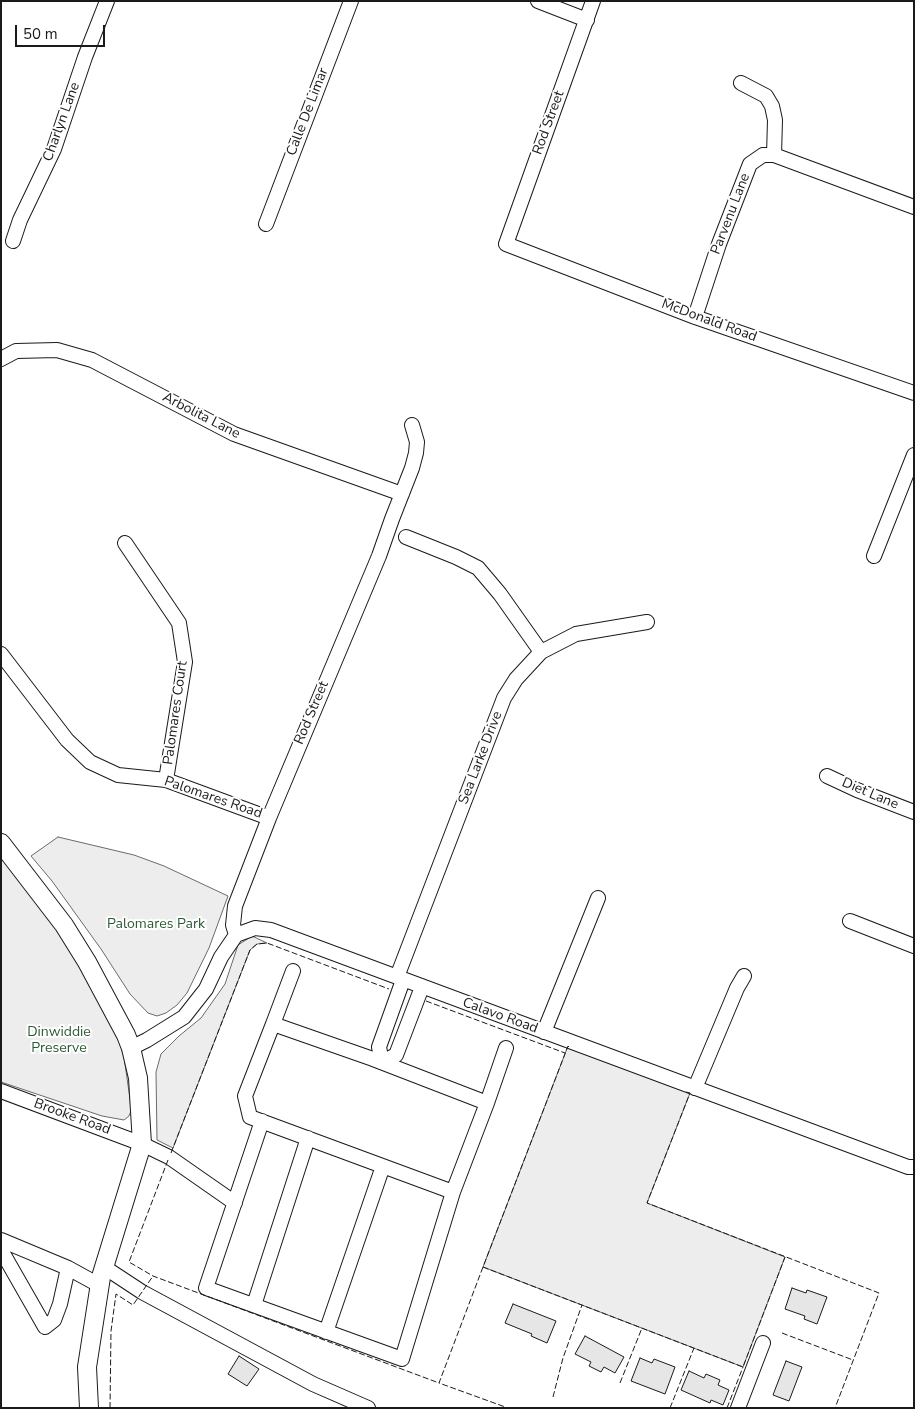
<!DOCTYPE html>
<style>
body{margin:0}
#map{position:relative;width:915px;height:1409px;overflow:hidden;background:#fff;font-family:"Nunito Sans",sans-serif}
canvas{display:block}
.frame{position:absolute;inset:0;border:2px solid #1a1a1a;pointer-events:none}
.scale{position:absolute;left:15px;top:25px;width:90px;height:22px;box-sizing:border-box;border:2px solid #1a1a1a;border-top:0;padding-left:6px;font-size:15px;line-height:18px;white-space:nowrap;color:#1a1a1a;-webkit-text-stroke:4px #fff;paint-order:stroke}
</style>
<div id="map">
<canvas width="915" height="1409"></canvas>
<div class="frame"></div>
<div class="scale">50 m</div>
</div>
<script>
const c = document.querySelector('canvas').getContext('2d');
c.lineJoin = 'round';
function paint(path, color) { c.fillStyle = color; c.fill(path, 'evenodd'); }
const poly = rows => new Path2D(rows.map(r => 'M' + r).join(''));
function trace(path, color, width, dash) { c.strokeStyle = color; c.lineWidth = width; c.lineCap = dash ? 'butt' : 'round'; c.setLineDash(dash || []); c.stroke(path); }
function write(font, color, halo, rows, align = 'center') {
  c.font = font + ' "Nunito Sans",sans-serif'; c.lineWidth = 4; c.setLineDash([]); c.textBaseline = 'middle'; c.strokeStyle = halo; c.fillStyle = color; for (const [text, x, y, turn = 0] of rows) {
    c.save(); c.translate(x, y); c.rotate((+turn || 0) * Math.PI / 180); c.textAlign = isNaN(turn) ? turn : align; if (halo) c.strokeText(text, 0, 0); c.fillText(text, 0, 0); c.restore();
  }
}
const built = poly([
 [58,837,134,855,164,866,228,896,209,948,187,993,177,1005,166,1013,157,1016,148,1013,130,994,101,949,52,881,31,856,58,837],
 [1,850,49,912,113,1020,124,1057,130,1099,131,1111,129,1116,124,1120,102,1116,1,1082,1,850],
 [252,936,267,943,257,944,250,950,173,1148,157,1140,156,1072,161,1054,179,1036,201,1018,225,984,238,945,252,936],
 [568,1046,690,1093,647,1203,785,1257,743,1367,483,1267,568,1046]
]);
paint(built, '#ededed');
trace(built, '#6a6a6a', 1);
const building = poly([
 [792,1288,806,1293,807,1290,827,1297,817,1324,804,1319,805,1316,785,1309,792,1288],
 [513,1304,556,1321,547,1343,531,1336,532,1334,505,1323,513,1304],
 [585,1336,624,1357,615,1373,604,1367,601,1372,589,1366,591,1362,575,1354,585,1336],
 [239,1356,259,1369,247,1386,228,1374,239,1356],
 [640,1358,652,1363,654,1359,675,1367,665,1394,631,1381,640,1358],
 [786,1361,802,1367,789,1401,773,1395,786,1361],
 [689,1371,704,1378,706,1374,720,1380,718,1385,729,1390,723,1405,711,1400,710,1403,681,1390,689,1371]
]);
paint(building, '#e6e6e6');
trace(building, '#1a1a1a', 1);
const minor = poly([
 [538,1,587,20],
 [593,1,506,244,695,317,914,393],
 [741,83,766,96,772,106,775,120,774,155],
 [266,224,351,1],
 [13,241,20,220,54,149,85,57,107,1],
 [695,317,719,244,750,164,763,155,774,155,914,207],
 [1,359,16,351,57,350,92,360,234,434,402,494],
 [406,537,456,557,478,568,500,594,541,652],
 [125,543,179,623,185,662,166,780],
 [874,556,914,455],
 [1,654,67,740,90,762,118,775,166,780,269,818],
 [827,776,857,790,914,812],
 [850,921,914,946],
 [236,935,233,925,235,906,269,818,379,556,392,519,412,468,416,453,417,442,412,425],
 [397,977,504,698,516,679,541,652,576,634,647,622],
 [403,980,379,1047,382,1062,396,1055,422,987],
 [273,1024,293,971],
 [544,1032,598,898],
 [131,1048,147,1040,184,1017,206,989,221,957,236,935,255,928,271,930,908,1167,914,1167],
 [695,1088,737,988,744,976],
 [1,1091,142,1144,169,1157,235,1203],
 [487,1103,373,1059,273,1024,245,1096,250,1117,453,1192,487,1103,506,1048],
 [262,1121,206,1288,402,1359,453,1192],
 [1,1240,68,1268],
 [1,1250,45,1327,54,1320,60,1304,68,1268,99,1285],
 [104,1267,142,1292,313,1384,368,1408],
 [254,1305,308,1138],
 [326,1332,383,1166],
 [738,1408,763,1343]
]);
const major = poly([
 [1,843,64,925,87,962,126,1035,131,1048,138,1078,142,1144,101,1277,87,1367,89,1408]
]);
trace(minor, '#1a1a1a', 16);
trace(major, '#1a1a1a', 20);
trace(minor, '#fff', 14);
trace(major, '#fff', 18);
trace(poly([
 [426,1001,565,1053],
 [569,1047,568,1046,483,1267,743,1367,785,1257],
 [686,1092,690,1093,647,1203,879,1293,835,1408],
 [171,1153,250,950,257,944,267,943,389,989],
 [168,1160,129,1262,153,1276,439,1383],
 [483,1267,439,1383,508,1408],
 [782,1333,853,1360],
 [620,1383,642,1328],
 [553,1397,563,1358,582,1305],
 [110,1408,111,1331,116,1294,133,1305,153,1276],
 [670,1408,694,1348],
 [727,1408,743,1367]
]), '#1a1a1a', 1, [6, 2.5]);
write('14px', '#1a1a1a', '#fff', [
 ["Calle De Limar",308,112,-69],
 ["Charlyn Lane",62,122,-70],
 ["Rod Street",549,123,-70],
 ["Parvenu Lane",731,214,-69],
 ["McDonald Road",709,321,20],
 ["Arbolita Lane",201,416,27],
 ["Palomares Court",176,713,-82],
 ["Rod Street",312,713,-67],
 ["Sea Larke Drive",481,758,-69],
 ["Diet Lane",870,794,23],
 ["Palomares Road",213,798,19],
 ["Calavo Road",500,1016,20],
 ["Brooke Road",72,1117,20]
]);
write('14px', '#2b5a34', '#fff', [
 ["Palomares Park",156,925],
 ["Dinwiddie",59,1033],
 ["Preserve",59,1049]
]);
</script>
